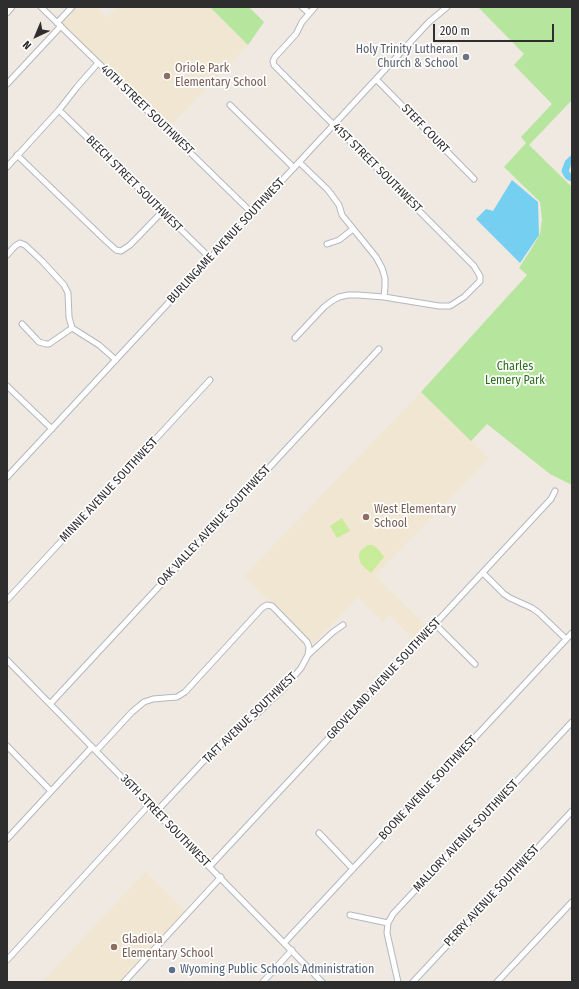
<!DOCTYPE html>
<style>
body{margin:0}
#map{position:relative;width:579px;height:989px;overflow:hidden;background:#efe9e1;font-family:"Fira Sans Condensed",sans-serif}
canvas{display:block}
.frame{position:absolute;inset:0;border:8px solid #2e2e2e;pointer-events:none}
.north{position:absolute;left:16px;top:16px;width:40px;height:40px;-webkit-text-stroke:3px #fff;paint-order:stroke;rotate:224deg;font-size:11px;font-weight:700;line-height:16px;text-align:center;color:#2e2e2e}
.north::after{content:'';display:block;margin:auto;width:14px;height:18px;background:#2e2e2e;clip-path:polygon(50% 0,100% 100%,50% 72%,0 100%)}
.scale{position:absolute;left:433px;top:24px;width:121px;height:18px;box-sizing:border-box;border:2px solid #2e2e2e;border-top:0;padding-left:5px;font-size:12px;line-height:14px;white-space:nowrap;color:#2e2e2e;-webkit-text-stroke:3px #fff;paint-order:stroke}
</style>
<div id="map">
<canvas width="579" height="989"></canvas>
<div class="frame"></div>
<div class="north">N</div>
<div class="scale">200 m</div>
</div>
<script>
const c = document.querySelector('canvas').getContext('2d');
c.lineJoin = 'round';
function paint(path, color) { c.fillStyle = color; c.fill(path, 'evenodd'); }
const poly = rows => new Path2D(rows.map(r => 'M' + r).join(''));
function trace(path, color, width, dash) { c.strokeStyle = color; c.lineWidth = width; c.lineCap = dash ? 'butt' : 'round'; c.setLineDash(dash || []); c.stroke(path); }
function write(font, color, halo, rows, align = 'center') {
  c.font = font + ' "Fira Sans Condensed",sans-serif'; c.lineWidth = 3.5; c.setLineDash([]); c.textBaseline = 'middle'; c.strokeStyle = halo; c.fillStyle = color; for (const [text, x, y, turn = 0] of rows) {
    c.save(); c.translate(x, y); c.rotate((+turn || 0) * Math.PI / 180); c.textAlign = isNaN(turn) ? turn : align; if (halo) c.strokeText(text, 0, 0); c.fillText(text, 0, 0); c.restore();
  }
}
paint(poly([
 [77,7,96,7,107,18,118,7,210,7,248,45,168,128,62,24],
 [421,392,489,458,375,576,429,628,416,641,389,615,383,622,358,597,313,644,244,576],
 [145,872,186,912,121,982,42,982]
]), '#f0e6d1');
paint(poly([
 [210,7,249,7,264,22,248,45],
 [478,7,572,7,572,100,529,145,572,187,572,485,550,474,487,424,471,441,421,392,527,275,519,268,530,251,540,234,542,219,540,202,504,167,526,143,521,137,552,104,514,65,524,54]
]), '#b6e59e');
paint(poly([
 [342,518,350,531,337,538,330,526],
 [368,545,373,545,379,550,384,557,371,573,361,564,359,557,359,554,361,550]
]), '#c9ec9a');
paint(poly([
 [512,180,538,202,539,235,520,263,476,219,486,209,493,211]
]), '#75cff0');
trace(poly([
 [572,159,568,163,565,171,568,176,572,178]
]), '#75cff0', 7);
const minor = poly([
 [41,7,252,213],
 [302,7,309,13],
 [7,13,12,7],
 [57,23,72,7],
 [376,79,474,179],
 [7,84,61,26],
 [230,105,294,168],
 [59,110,210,258],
 [17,155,105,240,116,250,121,251,130,245,162,212],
 [299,162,328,190,339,205,342,215,376,257,382,268,385,278,385,287,384,297],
 [7,167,59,110,77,87,98,63],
 [327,244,339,240,353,229],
 [7,255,15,246,20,243,25,245,42,261,64,285,68,293,69,317,72,328,99,345,116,360],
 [22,324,39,342,46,344,49,344,72,328],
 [295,338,324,307,332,301,339,297,348,295,358,295,384,297,439,306,450,306,464,297,480,281,480,276,474,266,274,65,273,61,275,57,296,34,302,22,315,7],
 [7,386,52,429],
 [7,477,429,22,447,7],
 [483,573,504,594,510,598,532,608,539,613,566,639],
 [7,600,210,380],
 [435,624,475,664],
 [7,660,322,982],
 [50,704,379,349],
 [7,746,51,791],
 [96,751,132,712,144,702,153,699,177,697,185,692,262,608,267,605,272,606,307,642,309,647,308,655],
 [156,812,212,752,257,714,284,688,301,668,308,655,333,632,343,625],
 [319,833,353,869],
 [7,839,92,747],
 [210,866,551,499,555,491],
 [350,915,388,923],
 [284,943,572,633],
 [7,960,149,805],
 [124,982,221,877],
 [263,982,292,950],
 [398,982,387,933,388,923,393,914,572,722],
 [413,982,572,811],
 [497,982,572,902]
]);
trace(minor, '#b4b7c1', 7);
trace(minor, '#fff', 5);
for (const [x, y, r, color] of [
 [466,57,4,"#6b7280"],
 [167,76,4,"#8d6e63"],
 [366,517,4,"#8d6e63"],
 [114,947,4,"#8d6e63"],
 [172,970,4,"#5c6f8a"]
]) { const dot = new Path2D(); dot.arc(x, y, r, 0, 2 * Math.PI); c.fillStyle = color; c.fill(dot); trace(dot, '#fff', 1.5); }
write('12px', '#5b616d', '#fff', [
 ["Holy Trinity Lutheran",458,50],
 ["Church & School",458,64]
], 'right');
write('12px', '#785e54', '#fff', [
 ["Oriole Park",175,69],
 ["Elementary School",175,83],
 ["West Elementary",374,510],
 ["School",374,524],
 ["Gladiola",122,940],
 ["Elementary School",122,954]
], 'left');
write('12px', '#2e2e2e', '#fff', [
 ["40TH STREET SOUTHWEST",147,110,44],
 ["STEFF COURT",425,129,46],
 ["41ST STREET SOUTHWEST",377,168,45],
 ["BEECH STREET SOUTHWEST",134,184,45],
 ["BURLINGAME AVENUE SOUTHWEST",226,241,-47],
 ["MINNIE AVENUE SOUTHWEST",109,490,-47],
 ["OAK VALLEY AVENUE SOUTHWEST",214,526,-47],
 ["GROVELAND AVENUE SOUTHWEST",384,679,-47],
 ["TAFT AVENUE SOUTHWEST",250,718,-44],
 ["BOONE AVENUE SOUTHWEST",428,788,-47],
 ["36TH STREET SOUTHWEST",165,821,46],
 ["MALLORY AVENUE SOUTHWEST",466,836,-47],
 ["PERRY AVENUE SOUTHWEST",492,896,-47]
]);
write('12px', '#2c6e1b', '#fff', [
 ["Charles",515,367],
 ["Lemery Park",515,381]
]);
write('12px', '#4e5e75', '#fff', [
 ["Wyoming Public Schools Administration",180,970]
], 'left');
</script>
